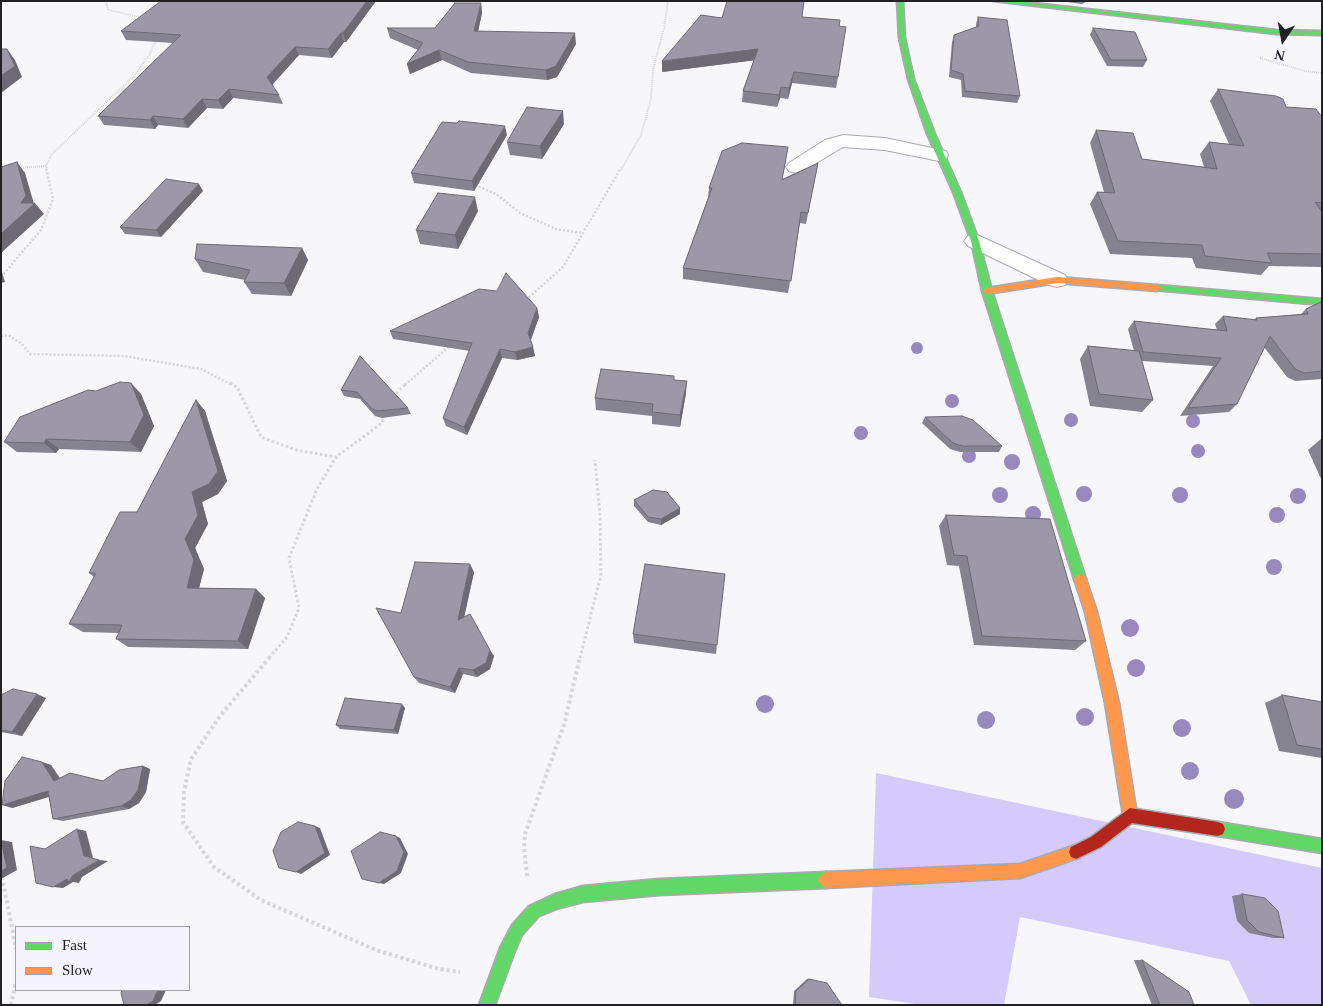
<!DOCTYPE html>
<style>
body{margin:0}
#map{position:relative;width:1323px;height:1006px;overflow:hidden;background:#f6f6fb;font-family:Georgia,serif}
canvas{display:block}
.frame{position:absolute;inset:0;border:2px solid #222126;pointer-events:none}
.legend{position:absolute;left:15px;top:926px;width:175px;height:65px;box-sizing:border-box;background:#f5f3fe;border:1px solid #a19fa8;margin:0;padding:6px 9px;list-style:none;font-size:15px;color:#222126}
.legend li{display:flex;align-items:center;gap:10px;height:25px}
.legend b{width:25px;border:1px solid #a19fa8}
.north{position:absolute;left:1258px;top:15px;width:50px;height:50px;-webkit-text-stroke:4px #f5f3fe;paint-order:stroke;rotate:192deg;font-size:14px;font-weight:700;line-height:20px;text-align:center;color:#222126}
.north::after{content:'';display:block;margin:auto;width:18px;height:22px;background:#222126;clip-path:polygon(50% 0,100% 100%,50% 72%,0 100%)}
</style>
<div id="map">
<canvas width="1323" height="1006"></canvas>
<div class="frame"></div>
<ul class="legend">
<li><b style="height:6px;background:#63d668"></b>Fast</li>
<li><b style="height:6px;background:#ff974d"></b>Slow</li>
</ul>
<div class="north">N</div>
</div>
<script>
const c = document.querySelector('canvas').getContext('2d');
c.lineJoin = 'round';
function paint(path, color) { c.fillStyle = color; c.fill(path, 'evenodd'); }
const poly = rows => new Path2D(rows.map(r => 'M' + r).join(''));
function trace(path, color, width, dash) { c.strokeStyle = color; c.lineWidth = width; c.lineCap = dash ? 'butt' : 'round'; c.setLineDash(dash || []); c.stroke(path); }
paint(poly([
 [876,773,1322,868,1322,1005,1251,1005,1229,961,1020,917,1004,1005,921,1005,869,997]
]), '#d4cbfb');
const street = poly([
 [843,135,885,138,946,151,948,155,946,159,939,161,885,150,843,147,803,171,796,173,789,171,786,167,789,163,825,140,843,135],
 [975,234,1065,275,1068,280,1065,285,1057,287,1049,285,968,246,964,241,968,236,975,234]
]);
const fast = poly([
 [897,1,903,1,905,38,914,79,935,134,961,192,979,241,992,291,1086,579,1084,583,1080,584,1076,583,1074,579,982,291,971,241,953,192,927,134,908,79,899,38,897,1],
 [993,1,1015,1,1276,30,1322,31,1322,35,1276,34,993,1],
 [1157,285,1322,299,1322,305,1154,290,1152,288,1157,285],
 [1218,822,1322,839,1322,853,1218,836,1213,834,1211,829,1213,824,1218,822],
 [826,872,831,875,834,880,831,885,826,888,659,895,583,902,556,909,539,916,522,935,515,951,495,1005,479,1005,500,948,512,925,529,906,555,894,583,886,659,879,826,872]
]);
const slow = poly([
 [1057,277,1157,285,1162,288,1157,291,1057,283,987,294,982,291,987,288,1057,277],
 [1080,574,1084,575,1086,579,1097,612,1119,703,1137,815,1135,820,1130,822,1125,820,1123,815,1105,703,1085,612,1074,579,1076,575,1080,574],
 [1076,845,1081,847,1083,852,1081,857,1020,878,826,888,821,885,818,880,821,875,826,872,1020,864,1076,845]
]);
const jam = poly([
 [1130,808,1218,822,1223,824,1225,829,1223,834,1218,836,1132,823,1101,847,1076,859,1071,857,1069,852,1071,847,1091,837,1130,808]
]);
trace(street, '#aaaaae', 2);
trace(fast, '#aaaaae', 3);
trace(slow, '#aaaaae', 3);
trace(jam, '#aaaaae', 3);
trace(poly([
 [106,1,108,10,144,18],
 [1260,58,1305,71,1322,73],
 [17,168,46,166],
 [47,170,46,166,51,155,135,75,149,55,157,39],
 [621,170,641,135,651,99,653,70,664,28,668,1]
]), '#d6d5d8', 2, [1, 1]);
trace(poly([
 [475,185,496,194,520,213,556,229,582,233],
 [1,277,41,230,53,199,46,168],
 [526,300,563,267,621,168],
 [1,336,8,335,22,344,30,354,124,356,201,369,232,385],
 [405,385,451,345]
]), '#d6d5d8', 2.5, [2, 2]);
trace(poly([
 [230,383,237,387,261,437,296,450,336,457],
 [394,398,398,391,407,383],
 [269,658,287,637,299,608,289,558,317,489,336,457,382,423,385,415],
 [580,658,601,575,600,515,595,460]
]), '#d6d5d8', 3, [2.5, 2.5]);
trace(poly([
 [270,657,220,716,191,759,184,791,183,822,214,867,261,900,376,950,439,969,460,972],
 [1,871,16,949],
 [527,876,524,848,525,834,564,725,580,657],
 [11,1005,16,982]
]), '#d6d5d8', 4, [3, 3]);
paint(street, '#fefefe');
paint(fast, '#63d668');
paint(slow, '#ff974d');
paint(jam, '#b3261e');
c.fillStyle = '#9788bd';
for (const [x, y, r] of [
 [917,348,6],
 [952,401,7],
 [1071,420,7],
 [1193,421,7],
 [861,433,7],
 [1198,451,7],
 [969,456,7],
 [1012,462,8],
 [1084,494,8],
 [1000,495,8],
 [1180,495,8],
 [1298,496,8],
 [1033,514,8],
 [1277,515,8],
 [1274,567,8],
 [1130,628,9],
 [1136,668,9],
 [765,704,9],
 [1085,717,9],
 [986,720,9],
 [1182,728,9],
 [1190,771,9],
 [1234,799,10]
]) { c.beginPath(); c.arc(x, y, r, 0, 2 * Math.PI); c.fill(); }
paint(poly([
 [376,1,346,42,344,42,332,58,299,55,272,85,279,95,283,104,233,98,223,109,207,108,188,128,158,125,155,129,104,125,98,116,173,43,126,40,121,31],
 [1059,1,1088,1,1082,4],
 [481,3,482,13,478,31,576,44,557,77,547,80,471,73,442,60,410,74,407,64,418,50,390,38,387,28,435,28],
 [802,17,839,26,838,77,836,88,792,83,788,99,780,98,777,107,742,102,743,91,754,60,662,72],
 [978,17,1020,96,1017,103,962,97,961,80,949,77,952,42,954,35,976,27,976,24],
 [1093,28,1147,60,1143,67,1107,66,1090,35],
 [1218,89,1286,107,1322,117,1322,267,1269,266,1261,275,1196,268,1192,258,1110,254,1090,204,1097,192,1104,192,1090,143,1096,130,1142,159,1204,167,1200,154,1209,142,1229,144,1210,101],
 [564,124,542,159,510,155,507,142],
 [507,135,474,191,414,183,411,173],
 [786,159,782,179,818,163,806,224,800,223,788,293,683,279,683,268,708,198,709,188],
 [203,191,161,237,125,234,120,227],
 [478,211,458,249,420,244,416,230],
 [302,248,308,260,291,296,252,294,244,282,245,280,203,272,195,259],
 [497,291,537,308,539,317,531,340,535,356,517,360,502,358,467,435,446,426,443,418,470,351,393,339,390,331],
 [1322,303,1322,379,1295,381,1287,377,1264,347,1237,404,1229,412,1180,416,1213,366,1142,361,1153,400,1142,412,1090,406,1080,359,1088,346,1134,351,1128,329,1134,321,1217,330,1215,324,1223,316,1254,320,1256,318,1301,314,1306,309],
 [360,356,408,408,411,414,382,418,375,416,360,399,344,396,341,390],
 [674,380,686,393,680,427,652,424,652,416,596,410,595,398],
 [96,391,141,394,154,426,141,452,59,449,56,453,17,452,4,442],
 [196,400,205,411,227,481,218,494,202,502,208,524,195,548,204,569,199,588,256,589,265,598,248,649,128,647,116,639,119,633,83,632,69,624,94,577,89,573,137,512],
 [925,417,1002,446,999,452,960,452,950,449,922,423],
 [1322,438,1322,481,1308,450],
 [634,500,680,514,661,525,648,522,634,506],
 [946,515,1086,641,1075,650,974,645,959,566,947,565,939,526],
 [474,572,464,617,494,656,490,669,477,677,463,674,455,693,419,683,414,677,401,613],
 [633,634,717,645,716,654,634,643],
 [1,695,46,698,22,736,1,732],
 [1282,695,1322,702,1322,758,1279,751,1265,703],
 [405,708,398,734,340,729,336,725],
 [42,762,51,765,60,778,103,781,143,766,150,769,146,792,139,803,129,809,63,821,53,819,49,797,12,808],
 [1242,894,1284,938,1273,938,1249,933,1237,921,1232,896],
 [1134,960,1142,960,1194,1005,1152,1005],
 [807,979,809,979,842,1005,793,1005,794,991]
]), '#868390');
paint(poly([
 [367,1,376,1,346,42,343,33],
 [481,3,482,13,476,41,474,31],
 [341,33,344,42,332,58,328,49],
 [575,33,576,44,557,77,547,80,546,70],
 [295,47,299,55,271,86,267,77],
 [7,49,15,60,22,77,1,93,1,76],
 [758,49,757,60,662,72,662,61],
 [439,50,442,60,410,74,407,64],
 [794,72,792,83,788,99,789,88],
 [781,87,780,98,777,107,779,95],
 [229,89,233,98,223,109,218,100],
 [202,99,207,108,188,128,183,119],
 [563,111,564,124,542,159,540,146],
 [153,116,158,125,155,129,150,120],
 [505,126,507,135,474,191,472,181],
 [17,162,25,173,34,204,35,203,44,214,1,253,1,234,21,203],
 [199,184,203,191,161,237,156,230],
 [475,197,478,211,458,249,455,235],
 [302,248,308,260,291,296,284,283],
 [1,269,5,282,1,283],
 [537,308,539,317,530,342,528,333],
 [533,347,535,356,517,360,515,352],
 [500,349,502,358,467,435,464,427],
 [687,381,686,393,680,427,680,415],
 [131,383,141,394,154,426,141,452,130,442],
 [196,400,205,411,227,481,218,494,202,502,208,524,195,548,204,569,197,596,187,588,185,539,192,492],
 [46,439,59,449,56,453,44,443],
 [680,508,680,514,661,525,661,519],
 [470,564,474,572,462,627,458,620],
 [256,589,265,598,248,649,238,641],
 [490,650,494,656,490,669,477,677,473,670],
 [459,668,463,674,455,693,450,687],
 [37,694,46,698,22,736,12,732],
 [402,704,405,708,398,734,394,730],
 [42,762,51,765,63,784,54,781],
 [143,766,150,769,146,792,139,803,129,809,121,806],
 [48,791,57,794,12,808,2,805],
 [315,826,320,828,330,855,301,874,296,872],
 [77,829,86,831,93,858,84,856],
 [396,836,400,838,408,854,401,873,384,884,379,883],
 [1,840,12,842,17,870,1,879],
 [99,860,108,861,82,877,79,883,73,882,63,888,53,887],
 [158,990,166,990,161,1001,155,1005,147,1005]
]), '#6d6a76');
const building = poly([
 [161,1,367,1,343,33,341,33,328,49,295,47,267,77,279,95,229,89,218,100,202,99,183,119,153,116,150,120,98,116,181,35,121,31,161,1],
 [727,1,804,1,802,17,840,20,839,26,846,27,838,77,794,72,789,88,781,87,779,95,743,91,758,49,662,61,701,15,722,18,727,1],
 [455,3,481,3,474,31,575,33,556,66,546,70,468,62,439,50,407,64,423,43,387,28,435,28,455,3],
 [978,17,1007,20,1020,96,965,91,963,74,951,70,954,35,979,26,978,17],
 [1093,28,1135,32,1147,60,1111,60,1093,28],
 [1,49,7,49,15,66,1,76,1,49],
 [1218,89,1276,96,1283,99,1286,107,1316,109,1322,117,1322,203,1315,202,1322,212,1322,254,1267,253,1272,263,1205,256,1202,245,1118,241,1097,192,1115,193,1096,130,1133,133,1142,159,1217,169,1209,142,1244,146,1218,89],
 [527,107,563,111,540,146,507,142,527,107],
 [459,121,505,126,472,181,411,173,442,122,457,123,459,121],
 [742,143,788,147,782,180,818,163,808,213,801,212,791,281,683,268,712,188,709,188,722,151,742,143],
 [17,162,26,196,21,203,35,203,1,234,1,167,17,162],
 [166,179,199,184,156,230,120,227,166,179],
 [438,193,475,197,455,235,416,230,438,193],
 [197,244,302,248,284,283,244,282,250,270,195,259,197,244],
 [506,273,537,308,528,333,533,347,515,352,500,349,464,427,443,418,472,343,390,331,479,289,497,291,506,273],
 [1321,302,1322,303,1322,371,1304,373,1295,369,1270,336,1237,404,1188,408,1221,358,1143,352,1134,321,1227,331,1223,316,1257,320,1256,318,1308,314,1306,309,1321,302],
 [1088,346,1139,351,1153,400,1099,394,1088,346],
 [360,356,408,408,378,411,372,409,357,392,341,390,360,356],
 [601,369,674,376,674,380,687,381,680,415,652,412,653,404,595,398,601,369],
 [120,382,131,383,144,415,130,442,46,439,44,443,4,442,20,417,88,390,96,391,120,382],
 [196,400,218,471,209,484,192,492,198,515,185,539,194,560,187,588,256,589,238,641,116,639,122,625,69,624,96,573,89,573,120,512,137,512,196,400],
 [962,416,973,420,1002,446,963,446,953,443,925,417,962,416],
 [653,490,667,492,680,508,661,519,648,517,634,500,653,490],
 [946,515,1050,519,1086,641,982,636,967,556,954,555,946,515],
 [415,562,470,564,458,620,470,614,490,650,486,663,473,670,459,668,450,687,414,677,376,608,401,613,415,562],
 [645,564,725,574,717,645,633,634,645,564],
 [13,689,37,694,12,732,1,730,1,695,13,689],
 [1282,695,1322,702,1322,749,1297,745,1282,695],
 [345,698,402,704,394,730,336,725,345,698],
 [22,757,42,762,54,781,70,773,103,781,119,770,143,766,138,790,131,800,121,806,53,819,48,791,2,805,5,781,22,757],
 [298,822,315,826,325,853,296,872,279,868,273,851,281,832,298,822],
 [77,829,84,856,99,860,73,875,69,882,67,879,53,887,36,883,30,846,45,849,77,829],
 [380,832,396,836,404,852,397,871,379,883,362,879,351,851,380,832],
 [1,840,7,868,1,871,1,840],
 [1242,894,1265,898,1278,911,1284,938,1259,932,1247,920,1242,894],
 [1142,960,1189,992,1194,1005,1160,1005,1142,960],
 [809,979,827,983,842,1005,795,1005,796,991,809,979],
 [122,990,158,990,153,1001,147,1005,124,1005,121,993,122,990]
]);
paint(building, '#9c98a8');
trace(building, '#6d6a76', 1);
</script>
